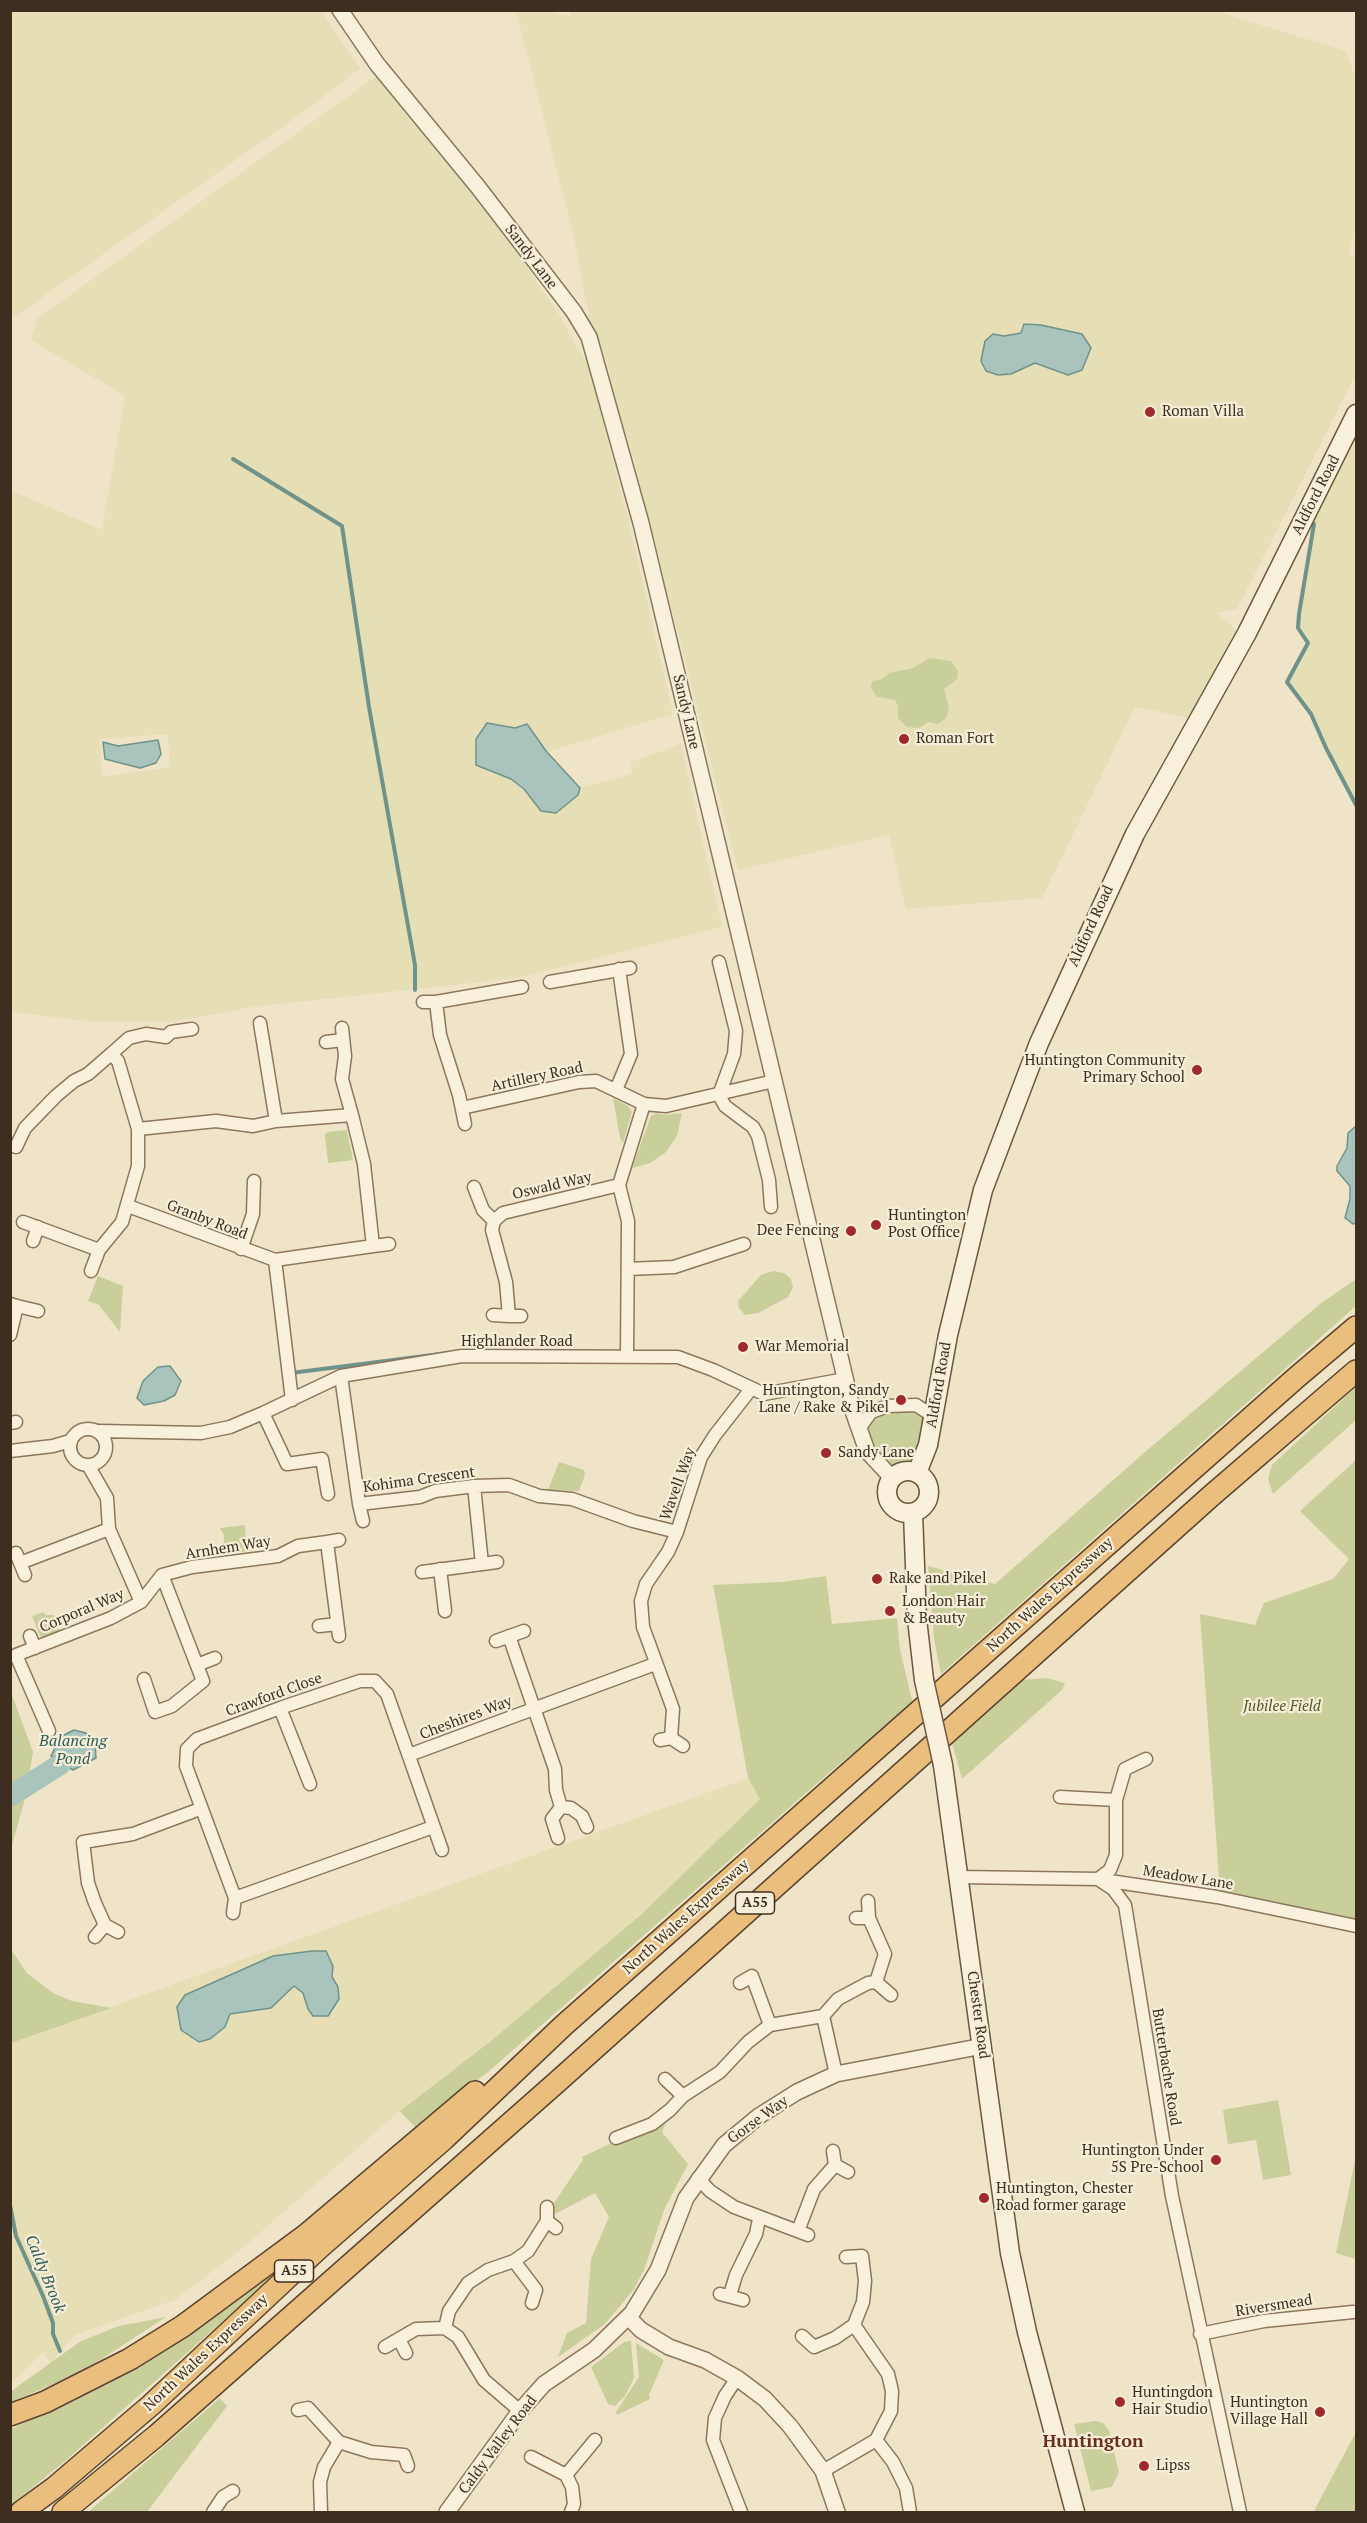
<!DOCTYPE html>
<style>
body{margin:0}
#map{position:relative;width:1367px;height:2523px;overflow:hidden;background:#f0e4c8;font-family:"PT Serif",serif}
canvas{display:block}
.frame{position:absolute;inset:0;border:12px solid #3d2e20;pointer-events:none}
</style>
<div id="map">
<canvas width="1367" height="2523"></canvas>
<div class="frame"></div>
</div>
<script>
const c = document.querySelector('canvas').getContext('2d');
c.lineJoin = 'round';
function paint(path, color) { c.fillStyle = color; c.fill(path, 'evenodd'); }
const poly = rows => new Path2D(rows.map(r => 'M' + r).join(''));
function trace(path, color, width, dash) { c.strokeStyle = color; c.lineWidth = width; c.lineCap = dash ? 'butt' : 'round'; c.setLineDash(dash || []); c.stroke(path); }
function write(font, color, halo, rows, align = 'center') {
  c.font = font + ' "PT Serif",serif'; c.lineWidth = 4.5; c.setLineDash([]); c.textBaseline = 'middle'; c.strokeStyle = halo; c.fillStyle = color; for (const [text, x, y, turn = 0] of rows) {
    c.save(); c.translate(x, y); c.rotate((+turn || 0) * Math.PI / 180); c.textAlign = isNaN(turn) ? turn : align; if (halo) c.strokeText(text, 0, 0); c.fillText(text, 0, 0); c.restore();
  }
}
paint(poly([
 [11,10,321,11,360,68,303,112,16,316,10,314],
 [572,10,1212,10,1346,51,1356,79,1356,221,1349,256,1356,258,1356,374,1237,609,1217,613,1236,630,1199,705,1190,718,1135,707,1042,898,906,909,889,835,738,870,632,452,615,400,607,361,590,323,574,237,516,11,552,11,558,14,569,16],
 [378,75,500,229,557,311,590,370,630,527,673,714,546,752,580,788,632,774,631,762,681,744,722,927,517,978,252,1007,172,1022,96,1022,11,1012,10,490,102,530,125,396,31,340,38,318],
 [168,734,170,767,102,777,100,739],
 [1356,425,1356,805,1326,748,1311,714,1287,682,1308,643,1298,628,1314,525,1309,524],
 [748,1778,760,1799,643,1913,491,2041,400,2111,240,2250,175,2300,74,2335,51,2363,43,2352,11,2384,10,2043]
]), '#e6deb5');
paint(poly([
 [929,658,951,661,958,671,957,679,944,689,949,707,946,718,938,724,928,722,919,728,907,727,898,718,898,706,895,700,877,697,871,688,872,681,882,679,889,673,913,668],
 [613,1098,628,1106,632,1112,623,1143,620,1138],
 [656,1113,664,1115,682,1113,677,1136,665,1153,650,1163,632,1168,651,1116],
 [347,1130,353,1160,328,1163,325,1135,327,1132],
 [773,1271,784,1273,791,1279,793,1288,788,1297,758,1313,745,1315,739,1308,738,1301,761,1275],
 [98,1276,123,1286,120,1332,99,1305,88,1301],
 [1356,1279,1356,1306,941,1674,934,1639,928,1566,995,1584,1145,1452,1320,1304],
 [1356,1387,1356,1420,1273,1494,1268,1479,1272,1465],
 [913,1409,921,1413,923,1419,919,1444,910,1463,895,1467,878,1455,866,1435,867,1425,879,1412],
 [1356,1460,1356,1923,1220,1892,1200,1614,1255,1625,1264,1603,1333,1579,1349,1559,1300,1511],
 [559,1462,584,1470,585,1475,579,1491,548,1490],
 [245,1525,246,1543,251,1551,223,1554,224,1535,220,1528],
 [826,1576,832,1624,897,1618,900,1650,913,1704,830,1772,488,2072,416,2128,400,2111,491,2041,643,1913,760,1799,748,1778,713,1585,782,1582],
 [44,1612,45,1615,54,1615,60,1631,43,1637,40,1636,32,1616],
 [1047,1678,1065,1683,1062,1690,962,1779,952,1743,1021,1680],
 [11,1692,33,1752,26,1795,11,1849,11,1800,25,1795,19,1789,11,1793],
 [10,1948,27,1973,53,1993,72,2001,111,2008,11,2043],
 [1278,2100,1291,2175,1263,2180,1256,2140,1228,2144,1223,2110],
 [668,2117,662,2132,688,2164,664,2210,644,2270,634,2289,605,2324,558,2357,567,2333,586,2323,591,2259,609,2217,595,2193,553,2215,552,2206,583,2160,582,2157],
 [1356,2155,1356,2259,1336,2253],
 [294,2258,64,2462,11,2505,11,2429,123,2374],
 [166,2317,82,2372,11,2402,10,2392,81,2341,119,2326],
 [631,2341,634,2378,625,2396,615,2406,608,2404,591,2367,624,2342],
 [636,2343,664,2360,649,2395,650,2399,617,2415,616,2412,639,2377],
 [220,2398,227,2406,147,2512,88,2512],
 [1095,2421,1103,2423,1109,2430,1119,2472,1112,2487,1091,2491,1074,2424],
 [1356,2432,1356,2512,1314,2512,1314,2511]
]), '#c9cf9b');
const water = poly([
 [1024,324,1041,325,1082,334,1091,348,1082,370,1068,375,1035,363,1011,374,998,375,986,371,981,361,985,341,993,334,1004,336,1021,333,1024,324],
 [487,723,515,728,527,724,546,751,580,788,578,795,556,813,541,811,524,789,511,779,476,765,476,739,487,723],
 [158,740,161,754,156,763,140,768,105,759,103,742,118,746,158,740],
 [1356,1126,1356,1223,1353,1224,1345,1218,1350,1199,1350,1186,1337,1171,1337,1166,1347,1148,1348,1133,1356,1126],
 [170,1366,181,1381,175,1395,164,1401,144,1405,137,1398,143,1381,158,1367,170,1366],
 [74,1730,86,1733,95,1743,96,1758,73,1770,51,1756,60,1737,74,1730],
 [312,1951,326,1951,333,1966,332,1977,338,1987,339,1999,328,2016,313,2016,308,2009,303,1993,294,1986,271,2008,230,2014,225,2027,210,2039,199,2042,181,2030,177,2007,185,1995,273,1956,312,1951]
]);
paint(water, '#a9c4bc');
trace(water, '#6f938a', 1.5);
trace(poly([
 [233,459,342,526,369,707,415,965,415,990],
 [1314,524,1299,614,1298,628,1308,643,1287,682,1311,714,1326,748,1356,805],
 [291,1373,456,1352],
 [10,2205,16,2236,43,2296,53,2323,53,2334,60,2351]
]), '#6f938a', 4);
trace(poly([
 [10,1796,61,1764]
]), '#a9c4bc', 21);
const minor = poly([
 [719,962,736,1031,734,1054,719,1095,725,1106,753,1127,758,1136,769,1180,771,1207],
 [550,982,630,968],
 [423,1002,436,1002],
 [260,1023,276,1121],
 [342,1028,345,1056,342,1079,352,1115],
 [326,1042,343,1040],
 [111,1054,129,1038,146,1034,166,1037,171,1032,192,1029],
 [616,1090,631,1054,619,969],
 [462,1108,579,1082,596,1081,644,1104,666,1106,774,1081],
 [465,1124,459,1095,440,1035,436,1002,522,987],
 [16,1147,25,1128,56,1096,74,1081,88,1074,111,1054,118,1061,138,1129,138,1166,122,1222,99,1250,91,1271],
 [474,1187,483,1210,494,1221,492,1230,506,1282,509,1316,493,1315],
 [128,1206,275,1260,373,1246,364,1164,352,1115,276,1121,253,1126,216,1121,138,1129],
 [494,1221,503,1213,619,1185],
 [23,1222,99,1250],
 [33,1241,38,1227],
 [373,1246,389,1244],
 [241,1249,253,1214,254,1181],
 [275,1260,292,1400],
 [628,1269,674,1267,744,1244],
 [10,1304,17,1306,10,1335],
 [17,1306,38,1311],
 [509,1316,521,1316],
 [627,1357,628,1221,619,1185,644,1104],
 [341,1376,359,1504,420,1497,435,1491,474,1486,509,1485,539,1496,572,1499,633,1521,677,1532],
 [263,1413,287,1464,322,1459,328,1494],
 [10,1423,16,1422],
 '70 1447a18 18 0 1 1 36 0a18 18 0 1 1-36 0Z',
 [859,1429,871,1412,888,1406,916,1405,933,1416],
 [99,1431,201,1433,230,1427,263,1413,341,1376,462,1356,678,1357,713,1370,764,1394,845,1379],
 [10,1451,53,1446,70,1441],
 [88,1465,107,1498,109,1529,141,1602],
 [359,1504,363,1521],
 [16,1553,25,1575],
 [20,1563,109,1529],
 [482,1564,497,1562],
 [440,1569,445,1611],
 [422,1572,482,1564,474,1486],
 [319,1626,337,1624],
 [30,1636,35,1648],
 [339,1636,327,1542,339,1540],
 [509,1636,555,1769,556,1790,561,1807],
 [496,1641,524,1631],
 [197,1665,215,1658],
 [144,1679,155,1712,172,1706,203,1681,162,1575],
 [280,1708,310,1784],
 [49,1731,16,1655,111,1618,141,1602,162,1575,192,1567,278,1556,298,1546,327,1542],
 [671,1738,683,1746],
 [660,1740,671,1738,673,1709,643,1627,641,1601,646,1584,668,1552,677,1532,701,1457,715,1435,751,1389],
 [409,1755,655,1664],
 [1060,1797,1116,1800,1116,1855,1110,1870,1098,1879],
 [1116,1800,1125,1769,1146,1759],
 [433,1827,235,1898,186,1766,187,1749,197,1739,280,1708,360,1681,375,1681,387,1694,442,1850],
 [558,1838,552,1819,561,1807,571,1808,582,1816,587,1827],
 [958,1877,1098,1879,1113,1889,1125,1905,1172,2196,1240,2512],
 [1103,1880,1217,1897,1356,1926],
 [868,1901,869,1918,885,1954,876,1982],
 [233,1913,235,1898],
 [856,1918,869,1918],
 [118,1932,105,1925,95,1903,88,1883,83,1842,133,1834,200,1809],
 [95,1937,105,1925],
 [740,1983,752,1976,770,2025],
 [836,2074,823,2016,838,1999,868,1983,876,1982,891,1995],
 [665,2079,683,2096,720,2072,748,2042,770,2025,823,2016],
 [616,2138,652,2124,670,2110,683,2096],
 [835,2165,848,2172],
 [698,2178,710,2191,734,2207,808,2235],
 [547,2221,547,2207],
 [798,2231,814,2189,835,2165,833,2151],
 [846,2257,862,2256,865,2281,863,2302,854,2325],
 [514,2261,528,2251,547,2221,556,2228],
 [720,2294,743,2300],
 [730,2295,736,2275,756,2234,759,2219],
 [445,2328,449,2311,468,2283,488,2270,514,2261,536,2290,532,2303],
 [1200,2334,1264,2321,1353,2312],
 [802,2336,814,2347,835,2338,854,2325,888,2374,892,2391,891,2411,876,2440,823,2471],
 [399,2339,406,2353],
 [385,2347,416,2329,445,2328,458,2337,484,2380,520,2411],
 [737,2378,725,2396,715,2418,713,2440,741,2512],
 [298,2410,308,2408,339,2442,324,2467,320,2482,321,2512],
 [876,2440,893,2462,906,2488,910,2512],
 [339,2442,371,2452,404,2455,408,2466],
 [531,2457,566,2475,572,2487,574,2504,571,2512],
 [566,2475,595,2440],
 [213,2512,223,2497,233,2491]
]);
const tertiary = poly([
 [340,10,377,64,478,187,574,312,589,337,641,523,853,1411,867,1451,892,1478],
 [628,2317,641,2330,669,2347,705,2360,737,2378,765,2399,790,2426,823,2471,837,2512],
 [447,2512,520,2411,544,2384,594,2350,632,2313,658,2270,686,2198,724,2145,759,2116,797,2092,836,2074,983,2046]
]);
const secondary = poly([
 '887 1492a21 21 0 1 1 42 0a21 21 0 1 1-42 0Z',
 [917,1473,928,1445,948,1335,983,1190,1039,1043,1135,834,1247,633,1356,414],
 [913,1513,917,1619,924,1680],
 [943,1765,1010,2253,1027,2332,1075,2512]
]);
const trunk = poly([
 [10,2415,45,2402,130,2359,183,2326,306,2235,475,2092],
 [21,2512,54,2488,151,2405,319,2248,444,2139,564,2025,1297,1377,1356,1327],
 [63,2512,156,2436,557,2082,1211,1496,1356,1371]
]);
trace(minor, '#8d765c', 15);
trace(tertiary, '#8d765c', 18);
trace(secondary, '#6f573f', 21);
trace(trunk, '#5b4430', 24);
trace(minor, '#faf1dc', 12);
trace(tertiary, '#faf1dc', 15);
trace(secondary, '#faf1dc', 18);
trace(trunk, '#eabe7c', 21);
const secondaryBridge = poly([
 [924,1680,943,1765]
]);
trace(secondaryBridge, '#6f573f', 21, []);
trace(secondaryBridge, '#faf1dc', 18);
for (const [x, y, r, color] of [
 [1150,412,6,"#9e2a2b"],
 [904,739,6,"#9e2a2b"],
 [1197,1070,6,"#9e2a2b"],
 [876,1225,6,"#9e2a2b"],
 [851,1231,6,"#9e2a2b"],
 [743,1347,6,"#9e2a2b"],
 [901,1400,6,"#9e2a2b"],
 [826,1453,6,"#9e2a2b"],
 [877,1579,6,"#9e2a2b"],
 [890,1611,6,"#9e2a2b"],
 [1216,2160,6,"#9e2a2b"],
 [984,2198,6,"#9e2a2b"],
 [1120,2402,6,"#9e2a2b"],
 [1320,2412,6,"#9e2a2b"],
 [1144,2466,6,"#9e2a2b"]
]) { const dot = new Path2D(); dot.arc(x, y, r, 0, 2 * Math.PI); c.fillStyle = color; c.fill(dot); trace(dot, '#f7eed8', 2); }
for (const [x, y, w] of [
 [755,1903,39],
 [294,2271,39]
]) { const box = new Path2D(); box.roundRect(x - w / 2, y - 11, w, 22, 4.5); c.fillStyle = '#f7eed8'; c.fill(box); trace(box, '#3d2e20', 1.5); }
write('bold 14px', '#3d2e20', null, [
 ["A55",755,1903],
 ["A55",294,2271]
]);
write('15px', '#3d2e20', '#f7eed8', [
 ["Sandy Lane",531,257,53],
 ["Aldford Road",1316,495,-63],
 ["Sandy Lane",686,712,77],
 ["Aldford Road",1091,926,-65],
 ["Artillery Road",537,1077,-12],
 ["Oswald Way",552,1186,-13],
 ["Granby Road",207,1220,21],
 ["Highlander Road",517,1342],
 ["Aldford Road",939,1385,-80],
 ["Kohima Crescent",419,1480,-8],
 ["Wavell Way",678,1484,-70],
 ["Arnhem Way",228,1548,-9],
 ["North Wales Expressway",1050,1595,-42],
 ["Corporal Way",82,1611,-23],
 ["Crawford Close",274,1695,-20],
 ["Cheshires Way",466,1718,-21],
 ["Meadow Lane",1188,1878,9],
 ["North Wales Expressway",686,1917,-42],
 ["Chester Road",978,2015,82],
 ["Butterbache Road",1166,2067,81],
 ["Gorse Way",758,2120,-36],
 ["Riversmead",1274,2306,-9],
 ["North Wales Expressway",206,2353,-43],
 ["Caldy Valley Road",498,2445,-53]
]);
write('15px', '#3d2e20', '#f7eed8', [
 ["Roman Villa",1162,412],
 ["Roman Fort",916,739],
 ["Huntington Community",1185,1061,"right"],
 ["Primary School",1185,1078,"right"],
 ["Huntington",888,1216],
 ["Post Office",888,1233],
 ["Dee Fencing",839,1231,"right"],
 ["War Memorial",755,1347],
 ["Huntington, Sandy",889,1391,"right"],
 ["Lane / Rake & Pikel",889,1408,"right"],
 ["Sandy Lane",838,1453],
 ["Rake and Pikel",889,1579],
 ["London Hair",902,1602],
 ["& Beauty",902,1619],
 ["Huntington Under",1204,2151,"right"],
 ["5S Pre-School",1204,2168,"right"],
 ["Huntington, Chester",996,2189],
 ["Road former garage",996,2206],
 ["Huntingdon",1132,2393],
 ["Hair Studio",1132,2410],
 ["Huntington",1308,2403,"right"],
 ["Village Hall",1308,2420,"right"],
 ["Lipss",1156,2466]
], 'left');
write('italic 15px', '#4d5a26', '#f7eed8', [
 ["Jubilee Field",1282,1707]
]);
write('italic 16px', '#2f5d5a', '#f7eed8', [
 ["Balancing",73,1741],
 ["Pond",73,1759],
 ["Caldy Brook",45,2274,68]
]);
write('bold 18px', '#6b2e1e', '#f7eed8', [
 ["Huntington",1093,2442]
]);
</script>
